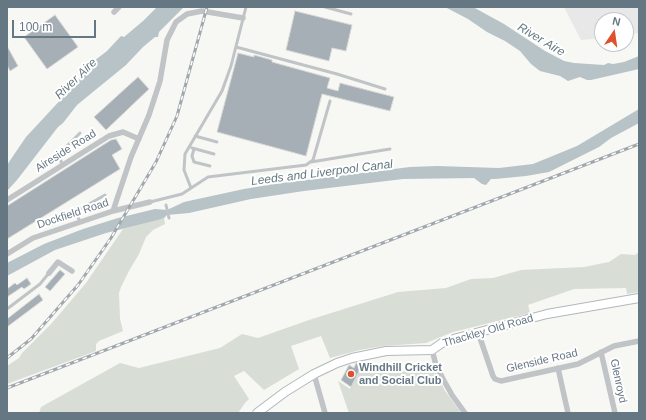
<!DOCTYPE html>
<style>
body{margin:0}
#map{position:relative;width:646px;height:420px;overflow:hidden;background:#f7f7f4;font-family:Arial,sans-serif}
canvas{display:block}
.frame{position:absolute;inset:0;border:8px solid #667784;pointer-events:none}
.north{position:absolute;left:594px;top:12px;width:40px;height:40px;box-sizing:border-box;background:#fff;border:1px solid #c2c9ce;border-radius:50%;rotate:13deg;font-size:11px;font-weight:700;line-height:16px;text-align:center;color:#667784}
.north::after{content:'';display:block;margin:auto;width:14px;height:18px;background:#de512c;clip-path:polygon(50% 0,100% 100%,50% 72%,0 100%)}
.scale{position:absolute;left:12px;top:20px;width:84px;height:18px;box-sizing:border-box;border:2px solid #667784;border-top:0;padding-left:5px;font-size:12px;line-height:14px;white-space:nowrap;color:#667784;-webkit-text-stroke:3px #fff;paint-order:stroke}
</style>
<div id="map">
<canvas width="646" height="420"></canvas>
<div class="frame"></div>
<div class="north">N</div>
<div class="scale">100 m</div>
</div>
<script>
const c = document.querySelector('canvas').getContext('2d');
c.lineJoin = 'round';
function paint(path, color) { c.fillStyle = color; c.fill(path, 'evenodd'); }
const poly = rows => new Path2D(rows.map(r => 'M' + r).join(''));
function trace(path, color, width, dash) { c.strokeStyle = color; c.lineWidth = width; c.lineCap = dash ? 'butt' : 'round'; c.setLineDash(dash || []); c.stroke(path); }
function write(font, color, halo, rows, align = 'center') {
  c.font = font + ' Arial,sans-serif'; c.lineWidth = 4; c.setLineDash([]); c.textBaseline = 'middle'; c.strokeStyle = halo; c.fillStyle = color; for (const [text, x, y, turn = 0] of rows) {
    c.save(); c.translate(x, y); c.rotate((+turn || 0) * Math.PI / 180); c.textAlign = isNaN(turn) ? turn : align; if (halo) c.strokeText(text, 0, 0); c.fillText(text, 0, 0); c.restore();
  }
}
paint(poly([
 [564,7,639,7,639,33,626,35,626,20,602,20,602,38,581,40]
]), '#e7e8e7');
paint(poly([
 [164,218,165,224,153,230,146,237,139,254,129,271,121,287,119,293,120,319,123,331,99,341,96,344,96,351,7,384,7,366,19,358,22,353,52,323,86,283,123,229],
 [639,252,639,292,627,294,626,288,574,289,528,305,530,313,453,332,426,343,383,346,360,350,330,358,321,336,291,346,299,369,264,390,244,371,234,376,249,399,245,403,238,413,39,413,41,407,120,363,139,368,220,348,242,334,258,338,309,320,398,292,446,288,471,279,493,278,521,270,584,267,609,262,621,254,635,255],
 [361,366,373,373,435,370,445,391,460,411,458,413,349,413,338,381,350,389]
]), '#d8ddd5');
paint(poly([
 [157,7,184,7,159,32,158,37,155,37,143,47,126,65,77,105,63,123,58,127,17,180,7,191,7,165,26,137,91,67,94,61,107,51,121,36,124,37,143,21],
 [445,7,473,7,504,24,545,51,564,61,574,63,604,65,608,63,613,64,624,62,639,56,639,69,591,80,587,80,580,77,568,81,560,76,540,71,531,64,520,51,505,41,487,32,468,19],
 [639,109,639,123,611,138,599,147,549,172,526,176,495,179,491,179,486,185,482,184,474,178,403,179,304,191,251,199,189,213,167,215,164,218,158,220,106,233,55,250,7,276,7,263,44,244,83,229,118,218,155,209,167,210,184,202,207,197,244,189,274,184,410,167,437,166,499,168,533,164,577,146]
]), '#b7c3c7');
const building = poly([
 [295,11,352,25,346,51,332,48,329,61,286,50,295,11],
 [55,15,78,47,47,69,24,37,55,15],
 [7,46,18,66,10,71,7,65,7,46],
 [238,53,254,57,254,55,272,60,272,62,330,78,327,88,338,91,340,83,394,97,390,111,322,94,306,156,217,132,238,53],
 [138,77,149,89,106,130,94,117,138,77],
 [116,139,122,149,112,155,120,169,7,239,7,206,111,140,116,139],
 [60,270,65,274,50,291,45,287,60,270],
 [27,278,31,284,24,289,22,287,7,297,7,289,15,283,17,285,27,278],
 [39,294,43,300,7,327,7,319,39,294],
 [356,363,362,365,351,387,341,380,349,365,354,368,356,363]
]);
paint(building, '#a6afb5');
trace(building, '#d8d8d6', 1);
const secondary = poly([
 [257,413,285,392,314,374,337,363,352,358,386,351,432,350,442,343,457,338,547,314,639,298]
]);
trace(secondary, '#b2b8bc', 10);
trace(poly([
 [325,7,351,14],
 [236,47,337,74,385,89],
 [195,136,217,142],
 [192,148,214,154],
 [194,149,192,156,194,162,210,166],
 [311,162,390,149],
 [62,166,60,156,62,151,80,133],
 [191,188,184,170,185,154,222,91,231,66,246,7],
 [150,202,182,194,208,177,306,165,313,160,330,101],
 [166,205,169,218],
 [76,212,80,222],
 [61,220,105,195],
 [7,309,40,284,49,273]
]), '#c0c4c7', 3);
trace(poly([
 [114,12,119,7],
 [7,200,109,136,123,132,139,139],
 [113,211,131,157,149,115,160,81,167,40,176,22,187,14,202,11,243,18],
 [7,254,33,238,113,211,150,202],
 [49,273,58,262,72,271],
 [478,332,493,376,495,379,501,381,578,364,614,346,639,341],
 [432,350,436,365,443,379,452,395,465,413],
 [601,352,615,413],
 [558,368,568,413],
 [314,374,325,413]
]), '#c0c4c7', 5.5);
trace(secondary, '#fff', 8);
const rail = poly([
 [7,358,31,339,78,285,111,238,156,162,177,116,207,7],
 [7,388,639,144]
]);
trace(rail, '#a1a8ad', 3);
trace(rail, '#fff', 1.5, [4.5]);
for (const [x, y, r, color] of [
 [351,374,4,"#de512c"]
]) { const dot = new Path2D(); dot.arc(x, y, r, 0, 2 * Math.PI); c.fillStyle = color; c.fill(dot); trace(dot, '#fff', 1.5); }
write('11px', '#667784', '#fff', [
 ["Aireside Road",66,151,-32],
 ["Dockfield Road",73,214,-18],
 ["Thackley Old Road",488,331,-16],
 ["Glenside Road",542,361,-13],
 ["Glenroyd",618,381,78]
]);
write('bold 11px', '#667784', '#fff', [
 ["Windhill Cricket",359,368],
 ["and Social Club",359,381]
], 'left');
write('italic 12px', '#637980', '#fff', [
 ["River Aire",541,40,31],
 ["River Aire",76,79,-44],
 ["Leeds and Liverpool Canal",322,173,-7]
]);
</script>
